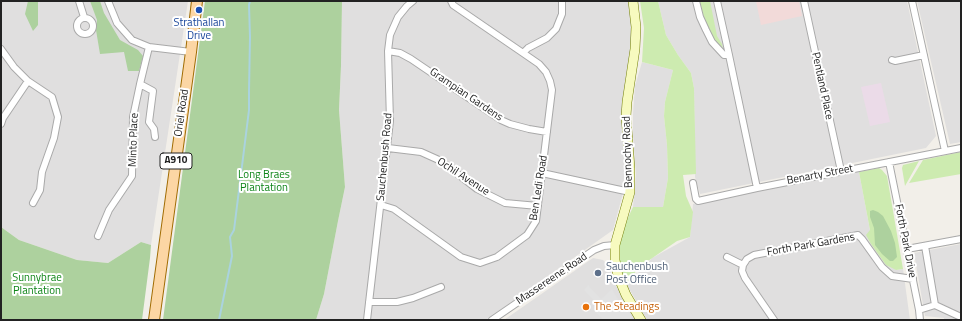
<!DOCTYPE html>
<style>
body{margin:0}
#map{position:relative;width:962px;height:321px;overflow:hidden;background:#f2efe9;font-family:"Titillium Web",sans-serif}
canvas{display:block}
.frame{position:absolute;inset:0;border:2px solid #222;pointer-events:none}
</style>
<div id="map">
<canvas width="962" height="321"></canvas>
<div class="frame"></div>
</div>
<script>
const c = document.querySelector('canvas').getContext('2d');
c.lineJoin = 'round';
function paint(path, color) { c.fillStyle = color; c.fill(path, 'evenodd'); }
const poly = rows => new Path2D(rows.map(r => 'M' + r).join(''));
function trace(path, color, width, dash) { c.strokeStyle = color; c.lineWidth = width; c.lineCap = dash ? 'butt' : 'round'; c.setLineDash(dash || []); c.stroke(path); }
function write(font, color, halo, rows, align = 'center') {
  c.font = font + ' "Titillium Web",sans-serif'; c.lineWidth = 4; c.setLineDash([]); c.textBaseline = 'middle'; c.strokeStyle = halo; c.fillStyle = color; for (const [text, x, y, turn = 0] of rows) {
    c.save(); c.translate(x, y); c.rotate((+turn || 0) * Math.PI / 180); c.textAlign = isNaN(turn) ? turn : align; if (halo) c.strokeText(text, 0, 0); c.fillText(text, 0, 0); c.restore();
  }
}
paint(poly([
 [1,1,188,1,151,245,141,242,108,263,77,260,19,240,1,227],
 [342,1,629,1,631,15,632,45,626,75,622,120,625,170,622,197,613,230,486,320,316,320,324,294,338,221,345,187,339,110,341,66],
 [658,1,907,1,936,136,926,148,700,194,695,177,694,88,691,73,678,55,666,35],
 [917,1,961,1,961,142,950,144],
 [642,62,673,70,665,102,664,116,667,145,668,178,663,207,633,207,636,174,633,134,633,114,635,86],
 [859,172,870,230,896,270,903,269,910,320,647,320,627,285,652,258,690,237,693,204],
 [961,244,961,320,944,320,944,318,925,316,914,253],
 [593,258,603,260,610,267,612,279,636,320,504,320]
]), '#e0dfdf');
paint(poly([
 [756,1,799,1,802,16,761,25]
]), '#f2dad9');
paint(poly([
 [881,83,890,122,870,126,861,87]
]), '#ebdbe8');
paint(poly([
 [640,1,658,1,666,35,678,55,691,73,694,88,696,174,683,175,686,196,693,212,690,237,677,241,648,261,636,271,627,285,623,279,619,264,619,253,620,241,625,224,633,207,663,207,668,178,667,145,664,116,665,102,673,70,642,62,644,28],
 [699,1,710,1,717,36,722,44,723,50,717,44,712,36,703,16],
 [961,152,961,174,909,183,923,160],
 [919,161,905,186,902,168,903,165],
 [879,168,882,170,887,176,903,269,896,270,886,265,871,244,866,235,870,230,859,172]
]), '#cdebb0');
paint(poly([
 [28,1,38,1,38,25,33,31,25,14],
 [90,1,100,1,104,13,120,40,138,50,143,56,139,71,128,71,124,52,100,54,96,30,97,20],
 [205,1,342,1,341,66,339,110,345,187,338,221,324,294,316,320,163,320],
 [873,210,878,212,883,216,891,231,895,243,897,257,893,261,890,261,882,254,875,245,874,228,870,217,870,211],
 [1,227,19,240,77,260,108,263,141,242,151,245,150,258,142,320,1,320]
]), '#add19e');
paint(poly([
 [588,285,601,299,612,289,623,308,626,307,634,320,603,320,593,309,597,304,584,290]
]), '#e2e2e2');
trace(poly([
 [219,320,232,256,230,237,234,230,249,110,249,91,250,37,249,5,250,1]
]), '#aad3df', 2);
const street = poly([
 [79,1,84,17],
 [108,1,117,23,132,40,149,47,191,52],
 [451,1,453,5,523,53,528,48,547,38,556,29,562,14,562,1],
 [696,1,700,17,706,30,712,42,724,55,729,55],
 [717,1,729,55,757,188],
 [804,1,841,171],
 [912,1,945,151],
 '77 26a8 8 0 1 1 16 0a8 8 0 1 1-16 0Z',
 [1,49,14,67,28,81,52,97,58,117,54,138,42,172,40,190,33,203],
 [388,51,400,53,411,59,501,120,510,124,529,129,547,132],
 [892,60,895,61,924,55],
 [140,84,153,91,149,122,154,129,155,137],
 [1,124,3,118,28,81],
 [388,148,421,152,441,161,477,189,505,203,538,206],
 [889,162,919,310,920,320],
 [542,173,630,192],
 [693,183,696,199,698,201,757,188,961,148],
 [381,205,394,209,461,257,480,263,497,257,527,235,536,221,552,90,550,81,546,72,539,64,523,53],
 [98,236,109,210,132,176,133,117,140,84,149,47],
 [925,246,935,305,961,317],
 [907,249,961,239],
 [727,257,743,265],
 [369,302,397,302,413,298,441,287],
 [919,310,935,305],
 [367,320,390,121,388,51,390,35,398,17,407,6,413,1],
 [492,320,594,250,604,246,615,245],
 [774,320,745,278,742,271,743,265,747,259,754,255,858,235,862,239,882,267,892,276,913,279]
]);
const secondary = poly([
 [633,1,636,27,635,49,627,102,626,116,630,168,630,192,615,245,615,260,618,276,626,295,641,320]
]);
const primary = poly([
 [154,320,191,52,197,1]
]);
trace(street, '#a9a9a9', 8);
trace(secondary, '#707d05', 10);
trace(primary, '#a06b00', 12);
trace(street, '#fff', 6);
trace(secondary, '#f7fabf', 9);
trace(primary, '#fcd6a4', 10);
for (const [x, y, r, color] of [
 [199,10,4,"#1a4fb4"],
 [598,273,4,"#5c6f8a"],
 [586,307,4,"#e8710a"]
]) { const dot = new Path2D(); dot.arc(x, y, r, 0, 2 * Math.PI); c.fillStyle = color; c.fill(dot); trace(dot, '#fff', 1.5); }
for (const [x, y, w] of [
 [176,161,32]
]) { const box = new Path2D(); box.roundRect(x - w / 2, y - 8, w, 16, 3); c.fillStyle = '#fff'; c.fill(box); trace(box, '#222', 1); }
write('bold 10px', '#222', null, [
 ["A910",176,161]
]);
write('11px', '#164399', '#fff', [
 ["Strathallan",199,23],
 ["Drive",199,36]
]);
write('11px', '#222', '#fff', [
 ["Pentland Place",822,86,78],
 ["Grampian Gardens",466,95,34],
 ["Oriel Road",182,113,-82],
 ["Minto Place",134,140,-88],
 ["Bennochy Road",628,152,-92],
 ["Sauchenbush Road",385,157,-85],
 ["Benarty Street",820,175,-11],
 ["Ochil Avenue",463,177,33],
 ["Ben Ledi Road",539,188,-81],
 ["Forth Park Drive",905,241,79],
 ["Forth Park Gardens",811,245,-10],
 ["Massereene Road",552,279,-34]
]);
write('11px', '#0c8416', '#fff', [
 ["Long Braes",264,175],
 ["Plantation",264,188],
 ["Sunnybrae",37,278],
 ["Plantation",37,291]
]);
write('11px', '#4e5e75', '#fff', [
 ["Sauchenbush",606,267],
 ["Post Office",606,280]
], 'left');
write('11px', '#c56008', '#fff', [
 ["The Steadings",594,307]
], 'left');
</script>
